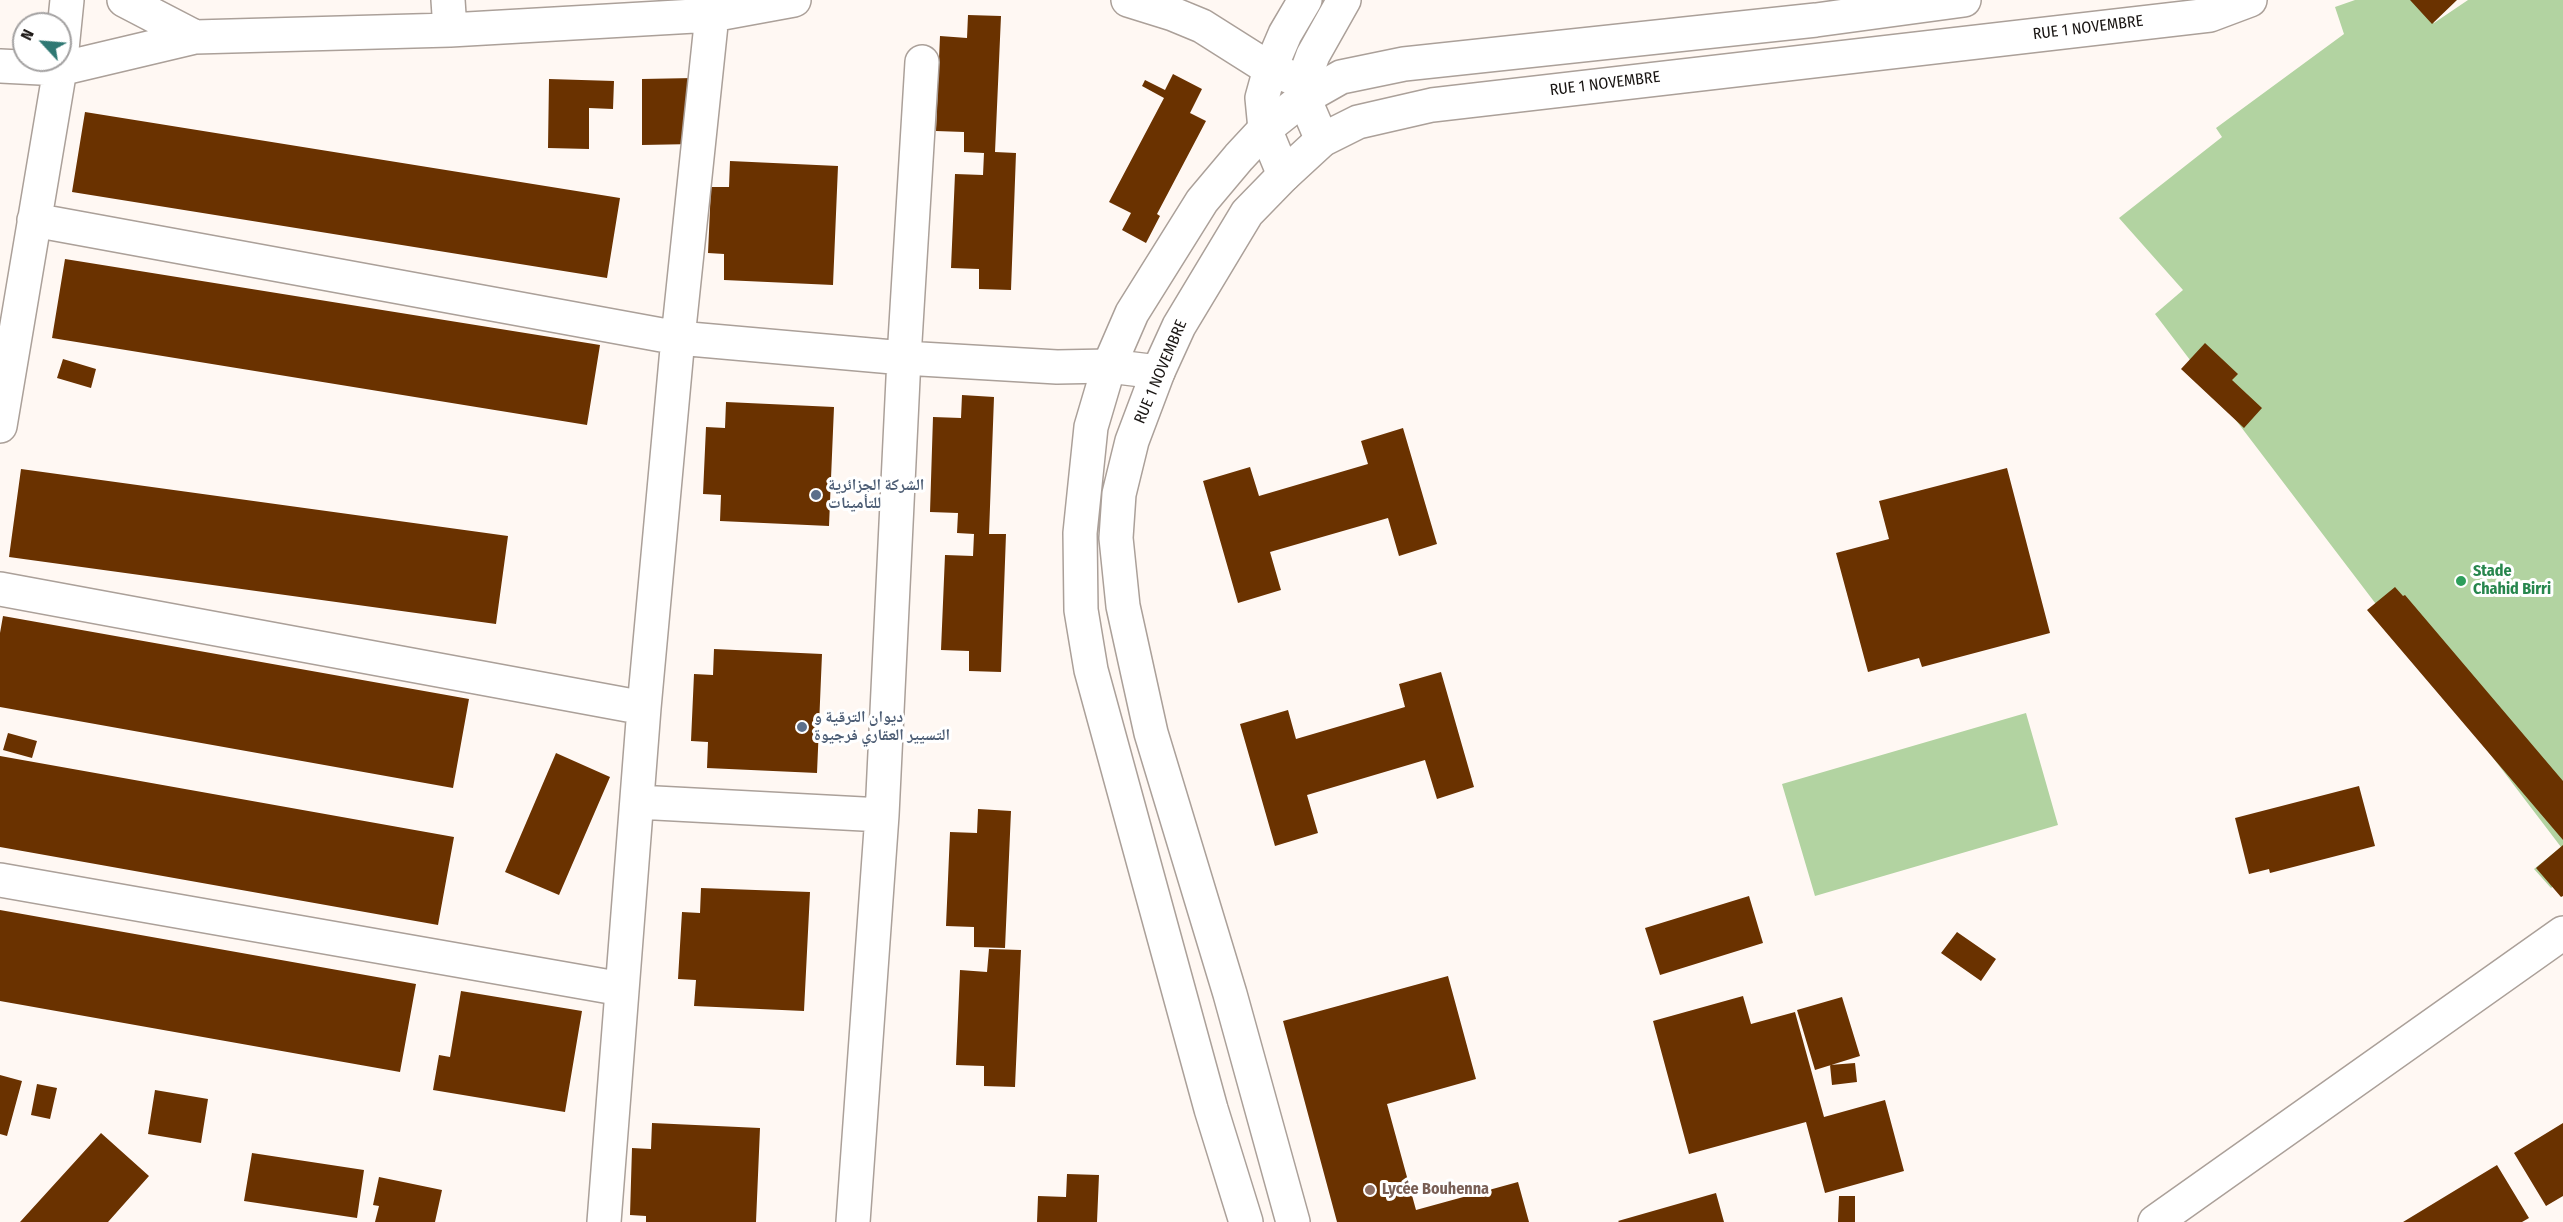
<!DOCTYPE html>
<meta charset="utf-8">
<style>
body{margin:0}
#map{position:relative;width:2563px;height:1222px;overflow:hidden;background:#fff8f3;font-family:"Fira Sans Condensed",sans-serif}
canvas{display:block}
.north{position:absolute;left:12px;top:12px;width:60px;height:60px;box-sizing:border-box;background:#fff;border:2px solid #a3a1a1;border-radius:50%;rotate:296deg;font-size:16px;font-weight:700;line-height:24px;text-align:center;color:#191513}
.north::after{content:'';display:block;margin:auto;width:21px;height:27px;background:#2f7873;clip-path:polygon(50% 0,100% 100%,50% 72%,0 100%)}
</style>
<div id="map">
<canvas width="2563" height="1222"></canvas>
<div class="north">N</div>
</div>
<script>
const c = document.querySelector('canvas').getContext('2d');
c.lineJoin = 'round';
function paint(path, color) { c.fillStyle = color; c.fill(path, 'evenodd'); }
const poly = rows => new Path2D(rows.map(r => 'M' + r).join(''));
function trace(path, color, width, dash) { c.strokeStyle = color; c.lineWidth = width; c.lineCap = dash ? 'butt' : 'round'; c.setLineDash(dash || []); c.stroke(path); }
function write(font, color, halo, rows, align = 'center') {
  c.font = font + ' "Fira Sans Condensed","Noto Naskh Arabic",sans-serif'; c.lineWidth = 6; c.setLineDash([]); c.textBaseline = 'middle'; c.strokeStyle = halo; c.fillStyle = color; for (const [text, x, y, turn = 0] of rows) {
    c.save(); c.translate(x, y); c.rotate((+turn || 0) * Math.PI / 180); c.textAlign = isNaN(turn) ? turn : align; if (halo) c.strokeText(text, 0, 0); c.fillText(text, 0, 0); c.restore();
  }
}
paint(poly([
 [2355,0,2417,0,2434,23,2468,0,2563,0,2563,880,2551,888,2534,869,2561,847,2155,314,2183,290,2119,218,2222,137,2216,128,2344,34,2335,7],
 [2026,713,2058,825,1815,896,1782,784]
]), '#b2d3a1');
paint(poly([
 [2410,0,2457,0,2432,24],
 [968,15,1001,16,995,152,1016,153,1011,290,979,289,979,269,951,268,955,174,983,175,984,153,964,152,964,132,936,131,940,36,967,38],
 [1173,74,1202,89,1190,113,1206,121,1157,214,1160,216,1146,243,1122,230,1131,213,1109,202,1164,98,1142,86,1145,80,1165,90],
 [694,78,694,144,642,145,642,79],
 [549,79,614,81,613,109,589,108,589,149,548,148],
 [85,112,620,198,607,278,72,192],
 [730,161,838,166,833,285,724,280,724,254,708,253,711,187,729,187],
 [65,259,600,345,587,425,52,338],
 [2205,343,2238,374,2232,380,2262,408,2244,428,2181,369],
 [63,359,96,369,91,388,57,378],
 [962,395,994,397,989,534,1006,534,1001,672,969,671,969,651,941,650,945,555,973,556,974,534,957,533,958,513,930,512,933,417,961,418],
 [726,402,834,407,829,526,720,521,721,495,703,494,706,427,725,428],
 [1403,428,1437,544,1399,556,1388,518,1270,552,1281,590,1238,603,1203,481,1250,467,1259,496,1368,464,1361,441],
 [2007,468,2050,633,1922,667,1919,658,1868,672,1836,553,1889,539,1879,501],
 [21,469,508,536,496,624,9,557],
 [2395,587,2403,596,2405,595,2563,781,2563,840,2367,610],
 [3,616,469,699,453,788,0,707,0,633],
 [714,649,822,654,817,773,707,768,708,742,691,741,694,674,713,675],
 [1441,672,1474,787,1437,799,1425,760,1307,795,1318,833,1275,846,1240,724,1288,710,1296,739,1405,707,1399,684],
 [8,733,37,741,32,758,3,750],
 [556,753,610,777,559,895,505,872],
 [0,756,454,837,438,925,0,847],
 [2359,786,2375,846,2270,873,2269,869,2249,874,2235,818],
 [978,809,1011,811,1005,948,974,947,974,927,946,926,950,832,977,833],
 [2563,845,2563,896,2561,897,2536,868],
 [701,888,810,892,804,1011,694,1006,696,980,678,979,682,912,700,913],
 [1749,896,1763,943,1660,975,1645,928],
 [0,910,416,984,400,1072,0,1001],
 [1957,932,1996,959,1981,981,1941,953],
 [989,949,1021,950,1015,1087,984,1086,984,1066,956,1065,960,970,987,972],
 [1448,976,1476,1079,1387,1104,1416,1210,1518,1182,1529,1222,1337,1222,1283,1021],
 [461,991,582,1011,565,1112,433,1090,439,1055,450,1057],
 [1743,996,1751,1024,1795,1012,1824,1117,1885,1100,1904,1171,1825,1193,1806,1122,1689,1154,1653,1021],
 [1842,997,1860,1056,1815,1070,1797,1010],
 [1855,1063,1857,1082,1832,1085,1830,1065],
 [0,1075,22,1081,7,1136,0,1134],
 [37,1084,57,1088,50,1119,31,1115],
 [155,1090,208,1099,201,1143,148,1134],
 [652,1123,760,1128,756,1222,646,1222,646,1216,630,1215,632,1148,651,1149],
 [2563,1123,2563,1196,2546,1206,2514,1153],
 [101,1133,149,1176,108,1222,20,1222],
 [252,1153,364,1170,357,1218,244,1201],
 [2497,1165,2529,1218,2522,1222,2403,1222],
 [1067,1174,1099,1175,1097,1222,1037,1222,1038,1196,1066,1197],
 [379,1177,442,1190,435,1222,375,1222,379,1206,373,1205],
 [1716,1193,1724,1222,1619,1222,1618,1221],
 [1839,1196,1855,1196,1855,1222,1838,1222]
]), '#6a3200');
const street = poly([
 [124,0,195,37],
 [448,0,450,30],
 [1128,0,1173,14,1202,26,1270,69,1303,82],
 [0,66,60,69,195,37,450,30,712,15,794,0],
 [34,220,678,338,904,358,1057,367,1109,366,1158,372],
 [0,426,60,69,67,0],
 [0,589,644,708],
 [637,802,882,815],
 [0,880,622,989],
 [604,1222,644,708,678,338,712,15],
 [853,1222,882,815,904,358,922,62],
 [2155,1222,2563,933]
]);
const secondary = poly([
 [1322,140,1304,98,1303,82,1313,55,1344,0],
 [1284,175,1265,129,1262,98,1270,69,1285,34,1305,0]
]);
const primary = poly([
 [1246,1222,1211,1109,1091,670,1081,610,1080,533,1091,427,1109,366,1132,313,1202,201,1239,157,1265,129,1304,98,1341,77,1404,64,1816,20,1964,0],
 [1293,1222,1230,994,1151,733,1123,606,1116,538,1119,494,1132,441,1158,372,1179,326,1247,213,1284,175,1322,140,1358,122,1432,105,2210,15,2250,0]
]);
trace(street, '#aba099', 36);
trace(secondary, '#aba099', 36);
trace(primary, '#aba099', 36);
trace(street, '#fff', 33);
trace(secondary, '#fff', 33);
trace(primary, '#fff', 33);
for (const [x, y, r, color] of [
 [816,495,6,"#5c6f8a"],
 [2461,581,6,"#2e9e5b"],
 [802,727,6,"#5c6f8a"],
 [1370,1190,6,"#8d6e63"]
]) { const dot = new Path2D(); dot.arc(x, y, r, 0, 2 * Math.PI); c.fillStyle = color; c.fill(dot); trace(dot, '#fff', 2); }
write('16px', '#191513', '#fff', [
 ["RUE 1 NOVEMBRE",2088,28,-7],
 ["RUE 1 NOVEMBRE",1605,84,-7],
 ["RUE 1 NOVEMBRE",1161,372,-67]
]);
write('bold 16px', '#4e5e75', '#fff', [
 ["الشركة الجزائرية",828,486],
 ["للتأمينات",828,504],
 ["ديوان الترقية و",814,718],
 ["التسيير العقاري فرجيوة",814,736]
], 'left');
write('bold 16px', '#27864d', '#fff', [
 ["Stade",2473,572],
 ["Chahid Birri",2473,590]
], 'left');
write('bold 16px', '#785e54', '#fff', [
 ["Lycée Bouhenna",1382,1190]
], 'left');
</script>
